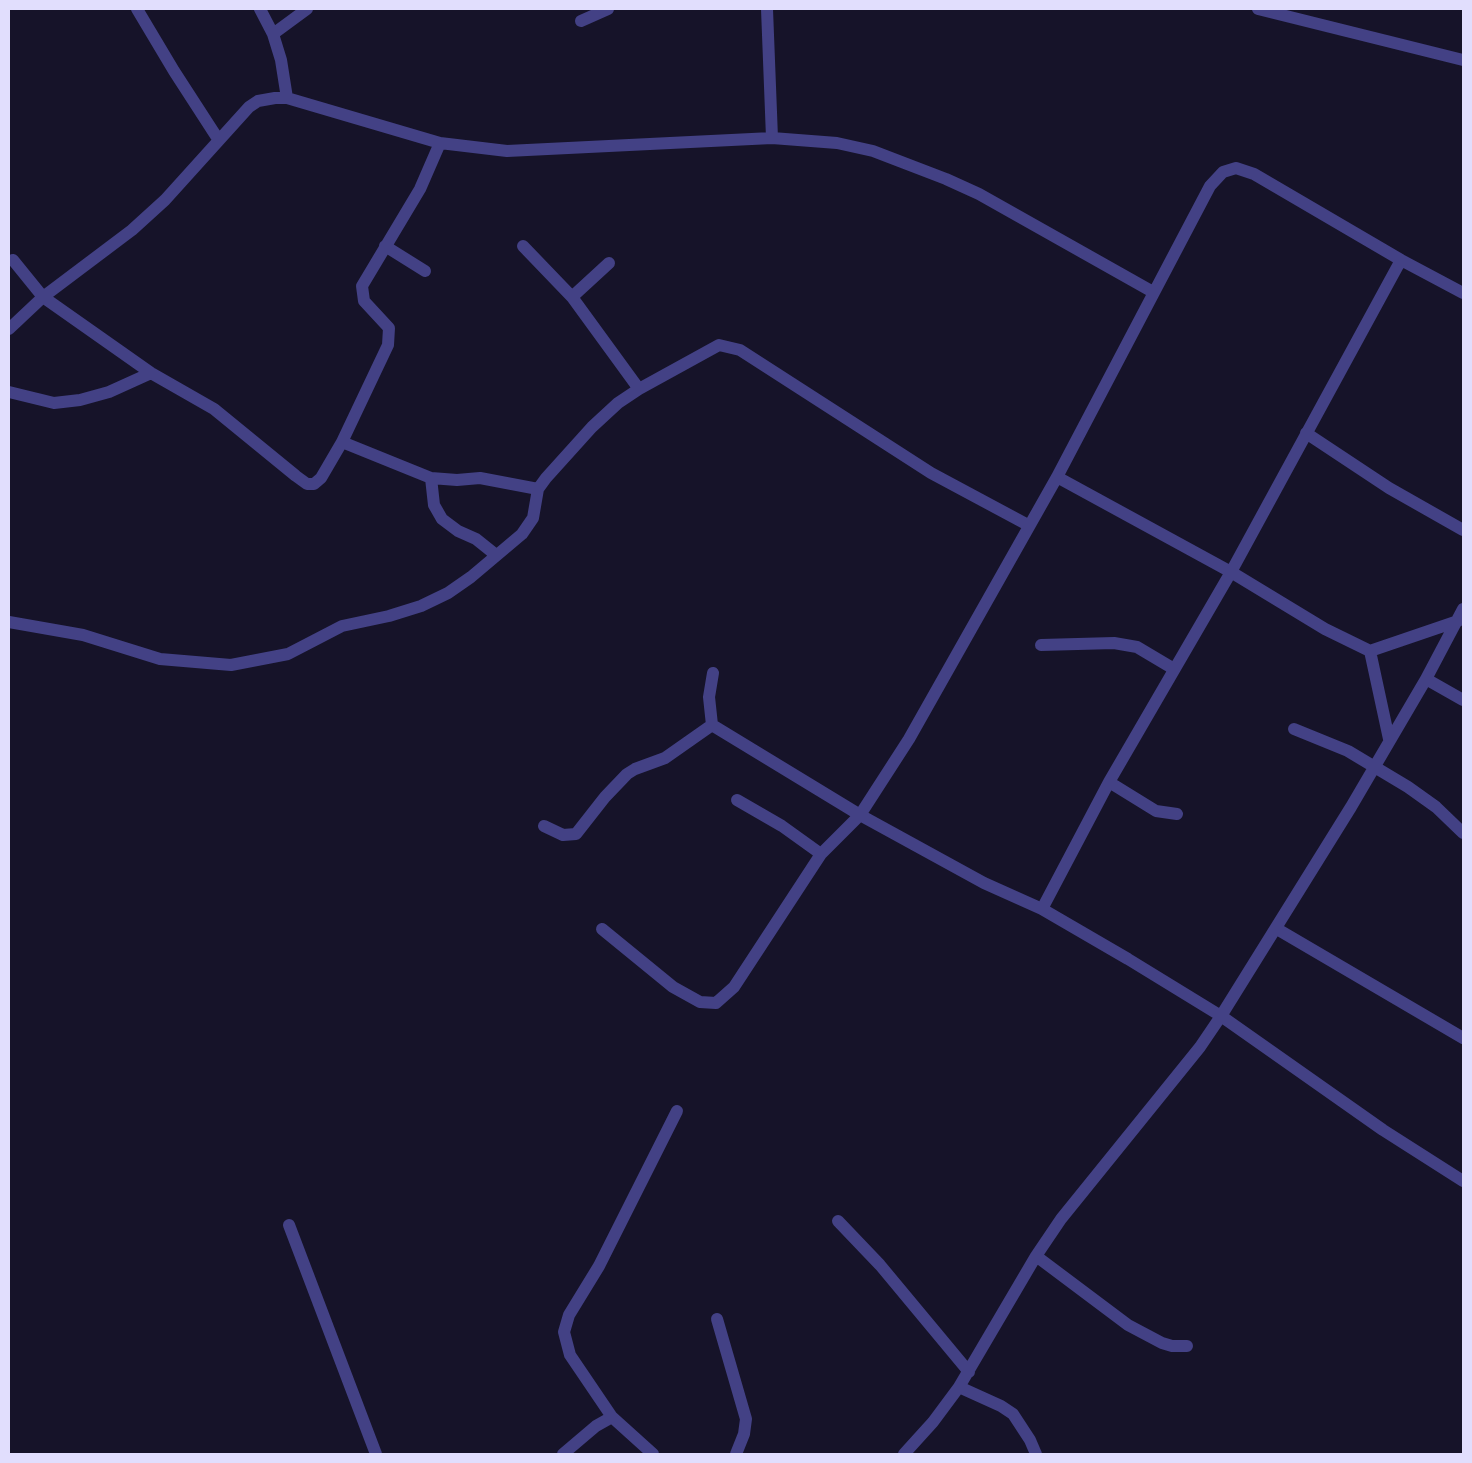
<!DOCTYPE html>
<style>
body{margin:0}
#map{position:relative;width:1472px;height:1463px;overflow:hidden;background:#161329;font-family:Figtree,sans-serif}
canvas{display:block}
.frame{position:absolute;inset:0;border:10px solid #e1defd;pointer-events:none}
</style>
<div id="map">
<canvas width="1472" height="1463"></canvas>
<div class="frame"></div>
</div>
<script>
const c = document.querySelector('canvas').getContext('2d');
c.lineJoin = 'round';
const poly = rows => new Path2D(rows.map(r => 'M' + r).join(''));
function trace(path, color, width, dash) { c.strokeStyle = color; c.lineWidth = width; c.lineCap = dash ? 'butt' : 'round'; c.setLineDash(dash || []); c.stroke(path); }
trace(poly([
 [137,9,174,71,218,139],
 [260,9,273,34,281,60,287,98],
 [767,9,772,138],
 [1258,9,1463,60],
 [581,21,608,9],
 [273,34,307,9],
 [385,246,425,271],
 [523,246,572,297,639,389],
 [13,260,43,297,151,373,214,409,296,476,307,484,314,484,321,478,342,442,388,345,389,328,364,301,362,286,420,189,440,143],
 [572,297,609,263],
 [9,329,43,297,132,230,165,200,249,107,258,101,275,98,287,98,440,143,507,151,772,138,837,143,873,151,946,179,979,194,1153,292],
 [9,392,54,403,80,400,109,392,151,373],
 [1306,433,1389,488,1463,530],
 [342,442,431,478,457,480,480,478,538,489],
 [1057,477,1231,572,1325,629,1370,651,1389,739],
 [431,478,434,505,442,519,458,531,476,539,496,555],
 [9,622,83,635,160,659,231,665,288,654,342,626,389,616,421,606,448,593,471,577,522,534,533,518,538,489,546,478,592,427,618,403,639,389,719,345,740,350,931,473,1028,525],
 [1041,645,1114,643,1137,647,1174,669],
 [1370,651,1458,621],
 [1426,679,1463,700],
 [712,725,709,697,713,673],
 [1294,729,1348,751,1408,787,1436,807,1463,833],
 [1109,782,1156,811,1177,814],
 [737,800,782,826,821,854],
 [544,826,563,835,576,834,605,797,627,774,635,769,665,758,712,725,860,815,984,883,1042,909,1128,959,1221,1016,1383,1130,1463,1181],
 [1042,909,1109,782,1231,572,1401,260],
 [602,929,673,987,700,1002,716,1003,734,987,821,854,860,815,909,739,1057,477,1210,186,1223,172,1236,168,1254,174,1401,260,1463,293],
 [1277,929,1463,1038],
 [838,1221,880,1265,969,1372],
 [289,1225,376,1454],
 [1036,1256,1128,1325,1162,1343,1172,1346,1187,1346],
 [717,1319,746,1419,744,1434,736,1454],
 [959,1387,1001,1406,1013,1414,1030,1440,1036,1454],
 [563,1454,596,1426,612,1417],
 [653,1454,612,1417,570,1355,564,1332,569,1315,599,1266,677,1111],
 [904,1454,933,1422,959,1387,1036,1256,1061,1219,1200,1047,1221,1016,1351,807,1426,679,1463,609]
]), '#434185', 12);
</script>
